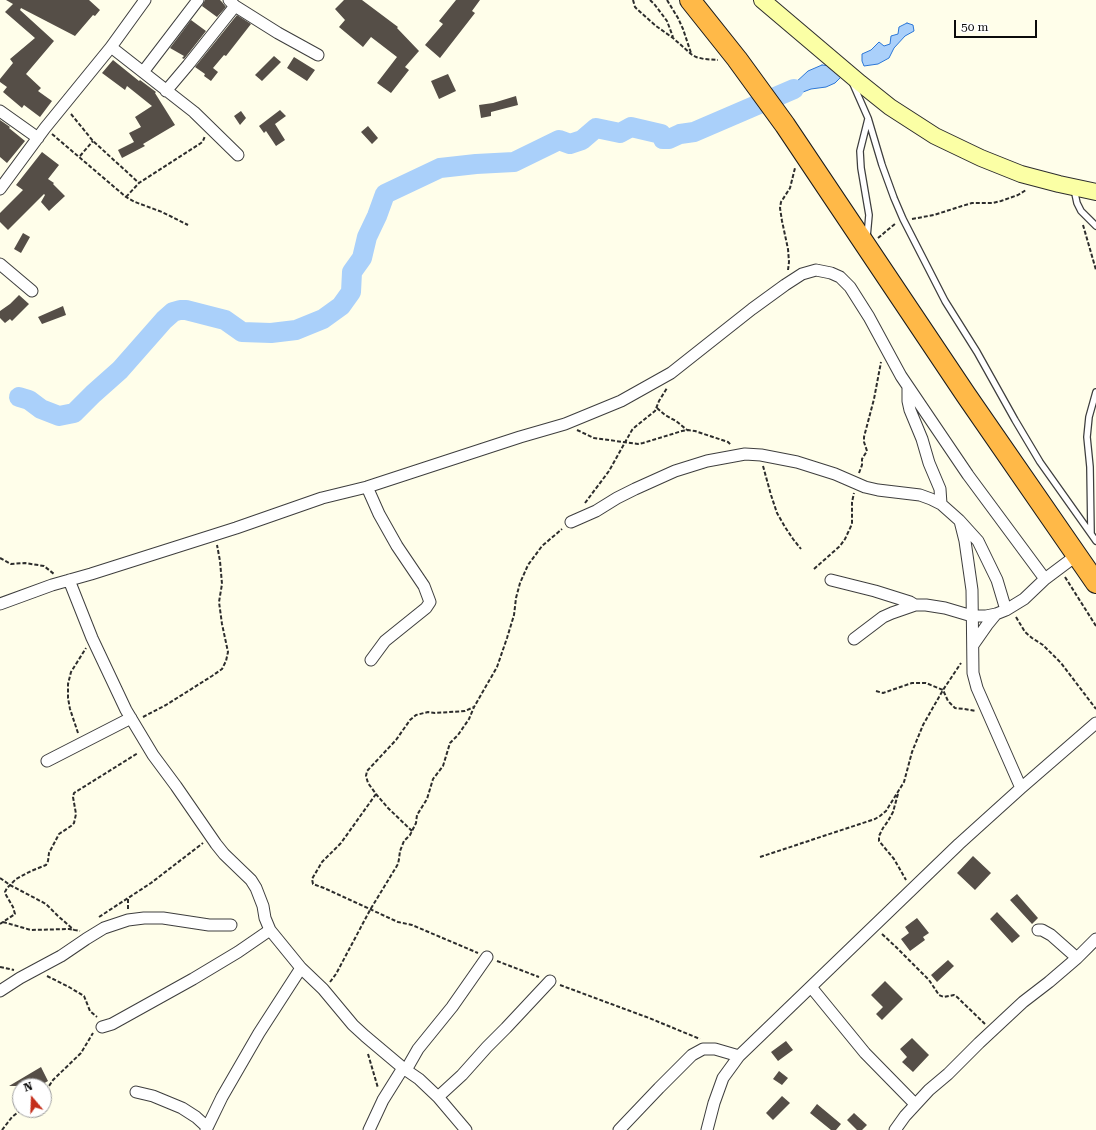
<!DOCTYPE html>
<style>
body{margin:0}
#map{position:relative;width:1096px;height:1130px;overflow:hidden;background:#fffeea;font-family:"Roboto Serif",serif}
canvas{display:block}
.north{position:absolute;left:12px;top:1078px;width:40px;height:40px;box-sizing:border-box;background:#fff;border:1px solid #9d9d9d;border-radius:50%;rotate:341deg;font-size:11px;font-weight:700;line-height:16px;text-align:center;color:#0b0b0b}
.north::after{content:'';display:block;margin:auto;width:14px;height:18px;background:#c42e1b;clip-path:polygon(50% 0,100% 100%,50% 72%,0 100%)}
.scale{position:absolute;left:954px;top:20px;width:83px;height:18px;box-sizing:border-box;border:2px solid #0b0b0b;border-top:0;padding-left:5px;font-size:12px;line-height:14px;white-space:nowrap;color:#0b0b0b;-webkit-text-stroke:3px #fff;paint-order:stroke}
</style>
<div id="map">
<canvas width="1096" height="1130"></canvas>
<div class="north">N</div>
<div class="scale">50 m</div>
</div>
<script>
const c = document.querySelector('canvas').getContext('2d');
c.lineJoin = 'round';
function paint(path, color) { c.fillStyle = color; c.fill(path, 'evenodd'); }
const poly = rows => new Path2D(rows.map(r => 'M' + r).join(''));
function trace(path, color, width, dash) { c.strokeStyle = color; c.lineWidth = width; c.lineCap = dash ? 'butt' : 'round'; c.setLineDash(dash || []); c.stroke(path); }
const water = poly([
 [907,23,913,25,914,31,905,36,894,48,889,58,878,64,864,66,862,61,862,54,871,50,879,42,884,46,890,44,891,36,898,34,899,27,907,23],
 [822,65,831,66,842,76,835,83,826,87,811,89,795,95,794,84,808,71,822,65]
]);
paint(water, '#aad0fa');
trace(water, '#2c77d6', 1);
trace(poly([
 [19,397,29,400,41,409,59,416,74,413,93,394,120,370,164,320,173,312,180,310,186,310,225,320,242,332,271,333,296,330,323,319,341,306,351,292,352,272,362,258,367,237,377,216,385,194,440,168,476,164,514,162,559,140,570,144,582,140,596,128,620,133,631,127,661,134,663,139,669,139,680,134,694,132,794,89]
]), '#aad0fa', 20);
paint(poly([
 [6,0,89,0,100,10,95,16,93,15,75,36,21,8,20,10,54,41,26,74,41,88,38,91,52,101,40,117,24,105,22,108,3,92,7,87,0,82,0,79,13,63,10,59,35,38,5,12,13,4],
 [205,0,220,0,222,2,226,7,217,17,202,6],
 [344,0,362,0,398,27,397,28,419,51,405,67,409,70,391,93,377,83,397,57,371,37,363,47,339,27,345,20,335,9],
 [456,0,480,0,472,11,475,13,440,58,425,45,443,24,439,21],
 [237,15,251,24,226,56,224,55,213,68,218,72,211,81,204,76,205,74,195,67],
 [191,20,206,31,184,59,182,58,184,56,170,48],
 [274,56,281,62,262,81,255,75],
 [294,57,315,70,307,81,287,68],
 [113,60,139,81,140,80,156,92,155,93,175,125,143,144,145,146,122,158,118,150,134,142,129,133,141,127,135,117,152,106,127,86,125,90,102,73],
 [448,74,456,91,439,99,431,81],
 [516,96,518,105,491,112,491,116,481,118,479,105,493,103],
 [280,110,286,116,275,124,285,140,276,146,266,131,264,133,259,126],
 [241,111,246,118,240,125,234,116],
 [0,120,10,127,9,128,25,141,7,163,0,157],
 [368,126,378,138,372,144,361,132],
 [42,152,59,165,48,179,54,183,53,184,65,196,49,211,41,202,45,195,44,194,8,230,0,222,0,213,23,190,16,185],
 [23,233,30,237,21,253,14,249],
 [19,295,29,304,12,321,10,319,5,323,0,318,0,311,10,304],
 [63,306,66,315,42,324,38,317],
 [973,856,991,873,975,890,957,873],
 [1017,894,1038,918,1032,924,1010,900],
 [997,912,1020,936,1012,943,990,919],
 [917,918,929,933,923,937,925,940,910,951,901,939,909,933,905,927],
 [948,960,954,966,937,982,931,975],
 [885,981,903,999,882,1020,876,1014,883,1007,871,995],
 [912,1038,929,1055,913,1072,902,1062,907,1057,900,1049],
 [786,1041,793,1050,778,1061,771,1052],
 [41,1067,48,1081,41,1085,38,1080,27,1086,9,1086],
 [779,1071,788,1078,782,1085,773,1079],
 [782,1096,790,1103,773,1120,766,1113],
 [817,1104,841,1124,836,1130,831,1130,810,1113],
 [854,1113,867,1125,862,1130,857,1130,847,1120]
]), '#554e47');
const lane = poly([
 [853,84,868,118,882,165,894,198,903,219,945,301,977,352,1015,420,1040,462,1096,541],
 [1074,189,1077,203,1081,211,1096,226],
 [867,237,869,215,861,168,860,151,868,119],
 [1091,533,1090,467,1087,437,1089,417,1096,392]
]);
const street = poly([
 [229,0,235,6,278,33,318,55],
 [111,47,194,112,238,155],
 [143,72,198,0],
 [166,91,188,65,235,6],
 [0,111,38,138],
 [0,189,45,128,111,47,145,0],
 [0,264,32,291],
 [908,387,908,401,910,410,922,439,929,463,940,489,941,504],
 [367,487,379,514,397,546,424,586,430,602,426,608,385,641,371,660],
 [960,521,965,541,972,590,973,673,977,688,1021,788],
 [571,522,596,511,617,498,635,489,675,471,707,461,745,454,761,455,797,462,835,474,865,487,878,490,920,495,931,499,941,504,959,520,978,541,997,580,1006,610],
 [69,580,92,638,126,710,153,755,176,786,216,844,224,854,251,880,256,888,263,906,265,918,270,930,301,968,323,989,353,1025,365,1036,403,1068,419,1079,438,1097,466,1130],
 [831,580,875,591,910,602,915,605],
 [0,604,52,585,91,574,236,528,322,498,367,487,520,437,565,424,621,401,671,373,752,309,785,285,802,274,816,270,831,273,840,277,850,287,869,317,901,376,968,475,1045,579],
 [854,639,883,617,892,613,915,605,926,605,945,608,972,616,986,616,996,614,1006,610,1024,599,1045,579,1077,555],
 [973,645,987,625,996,614],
 [47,761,131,718],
 [1038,930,1042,930,1051,935,1077,958],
 [811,987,865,1053,915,1104],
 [0,991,20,978,61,956,86,939,104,928,128,920,144,918,163,918,209,925,231,925],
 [102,1027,112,1024,193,979,238,952,270,930],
 [406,1070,418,1049,452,1007,487,957],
 [136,1092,153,1096,182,1108,196,1117,207,1127],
 [438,1097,462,1075,487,1047,506,1028,550,981],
 [206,1130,222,1097,259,1033,301,968],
 [369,1130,383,1100,403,1068],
 [619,1130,659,1088,692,1055,703,1049,715,1049,739,1056,959,844,1021,788,1096,723],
 [707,1130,714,1103,723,1078,739,1056],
 [895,1130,905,1116,929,1090,948,1074,979,1043,1023,1002,1049,982,1077,958,1096,939]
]);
const secondary = poly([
 [762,0,860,83,890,107,935,136,981,158,1021,174,1059,184,1096,192]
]);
const highway = poly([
 [690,0,737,59,785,125,966,395,1096,583]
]);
trace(lane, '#3e3e3e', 8);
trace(street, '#3e3e3e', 13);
trace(secondary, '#2d2d2d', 18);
trace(highway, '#1c1c1c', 22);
trace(poly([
 [633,0,635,7,638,10,656,26,673,38,691,54,696,57,704,59,718,60],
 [650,0,655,5,667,21,673,37],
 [667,0,678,18,683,29,691,53],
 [71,114,93,141,139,183],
 [52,134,126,197,135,202,162,212,188,225],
 [80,156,93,141],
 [126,197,139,183,201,143,203,141,205,136],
 [912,219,934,215,962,206,972,203,993,203,1001,201,1018,195,1026,190],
 [1083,225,1096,270],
 [878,238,896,223],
 [788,270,789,262,788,249,782,221,780,208,781,202,790,188,795,168],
 [657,408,665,415,676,421,687,430],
 [577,430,594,438,638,444,643,443,682,431,688,430,695,431,728,442,731,445],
 [763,466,771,495,777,513,785,527,793,539,801,549],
 [859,473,862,465,862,459,867,451,864,442,864,437,874,399,881,362],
 [585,503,609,471,632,430,635,427,655,411,659,401,667,388],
 [0,558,11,564,25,563,44,566,54,574],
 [814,569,840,546,845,539,852,524,852,502,854,493],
 [1065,577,1096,626],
 [1016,617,1025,632,1032,638,1043,645,1061,663,1096,709],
 [876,691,883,693,912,683,926,683,943,690,948,701,955,708,964,709,976,711],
 [143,717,166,705,212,676,222,669,226,661,228,652,222,624,219,602,222,584,220,561,217,545],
 [78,733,70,709,68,698,68,684,71,672,86,648],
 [376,794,341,843,322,862,312,879,313,884,324,888,398,922,412,925,478,953],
 [898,794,893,812,888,821,883,828,879,836,879,841,894,859,906,880],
 [412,831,388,808,376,794,368,783,366,776,367,771,396,740,410,720,416,715,428,712,435,713,465,711,474,707],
 [760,857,875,819,880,816,886,811,904,782,912,752,923,725,943,690,961,663],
 [0,878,10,885,46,904,58,916,74,930],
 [128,899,128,910],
 [99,917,151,883,203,843],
 [3,922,31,930,69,929,80,931],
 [0,924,15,914,13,907,6,895,5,892,7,888,16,879,31,871,46,865,48,861,49,853,59,834,71,826,74,823,76,814,73,797,74,793,138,753],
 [882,934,896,947,929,980,939,995,944,997,954,995,957,997,985,1024],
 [497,961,539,977],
 [0,967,14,970],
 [47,976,69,987,84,996,90,1011,97,1017],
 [330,982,336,974,370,910,398,864,399,859,400,851,404,841,410,835,416,823,417,815,427,799,433,779,443,766,450,743,458,735,469,719,474,707,497,667,507,638,514,615,516,598,520,583,528,565,542,546,562,529],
 [560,985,649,1018,700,1039],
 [368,1054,378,1088],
 [44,1089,49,1086,53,1080,81,1053,93,1033],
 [2,1130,12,1117,21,1110]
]), '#2d2d2d', 2, [4, 2]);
trace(lane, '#fff', 5.5);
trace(street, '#fff', 11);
trace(secondary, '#fbffa5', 16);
trace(highway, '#ffb948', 20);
</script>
